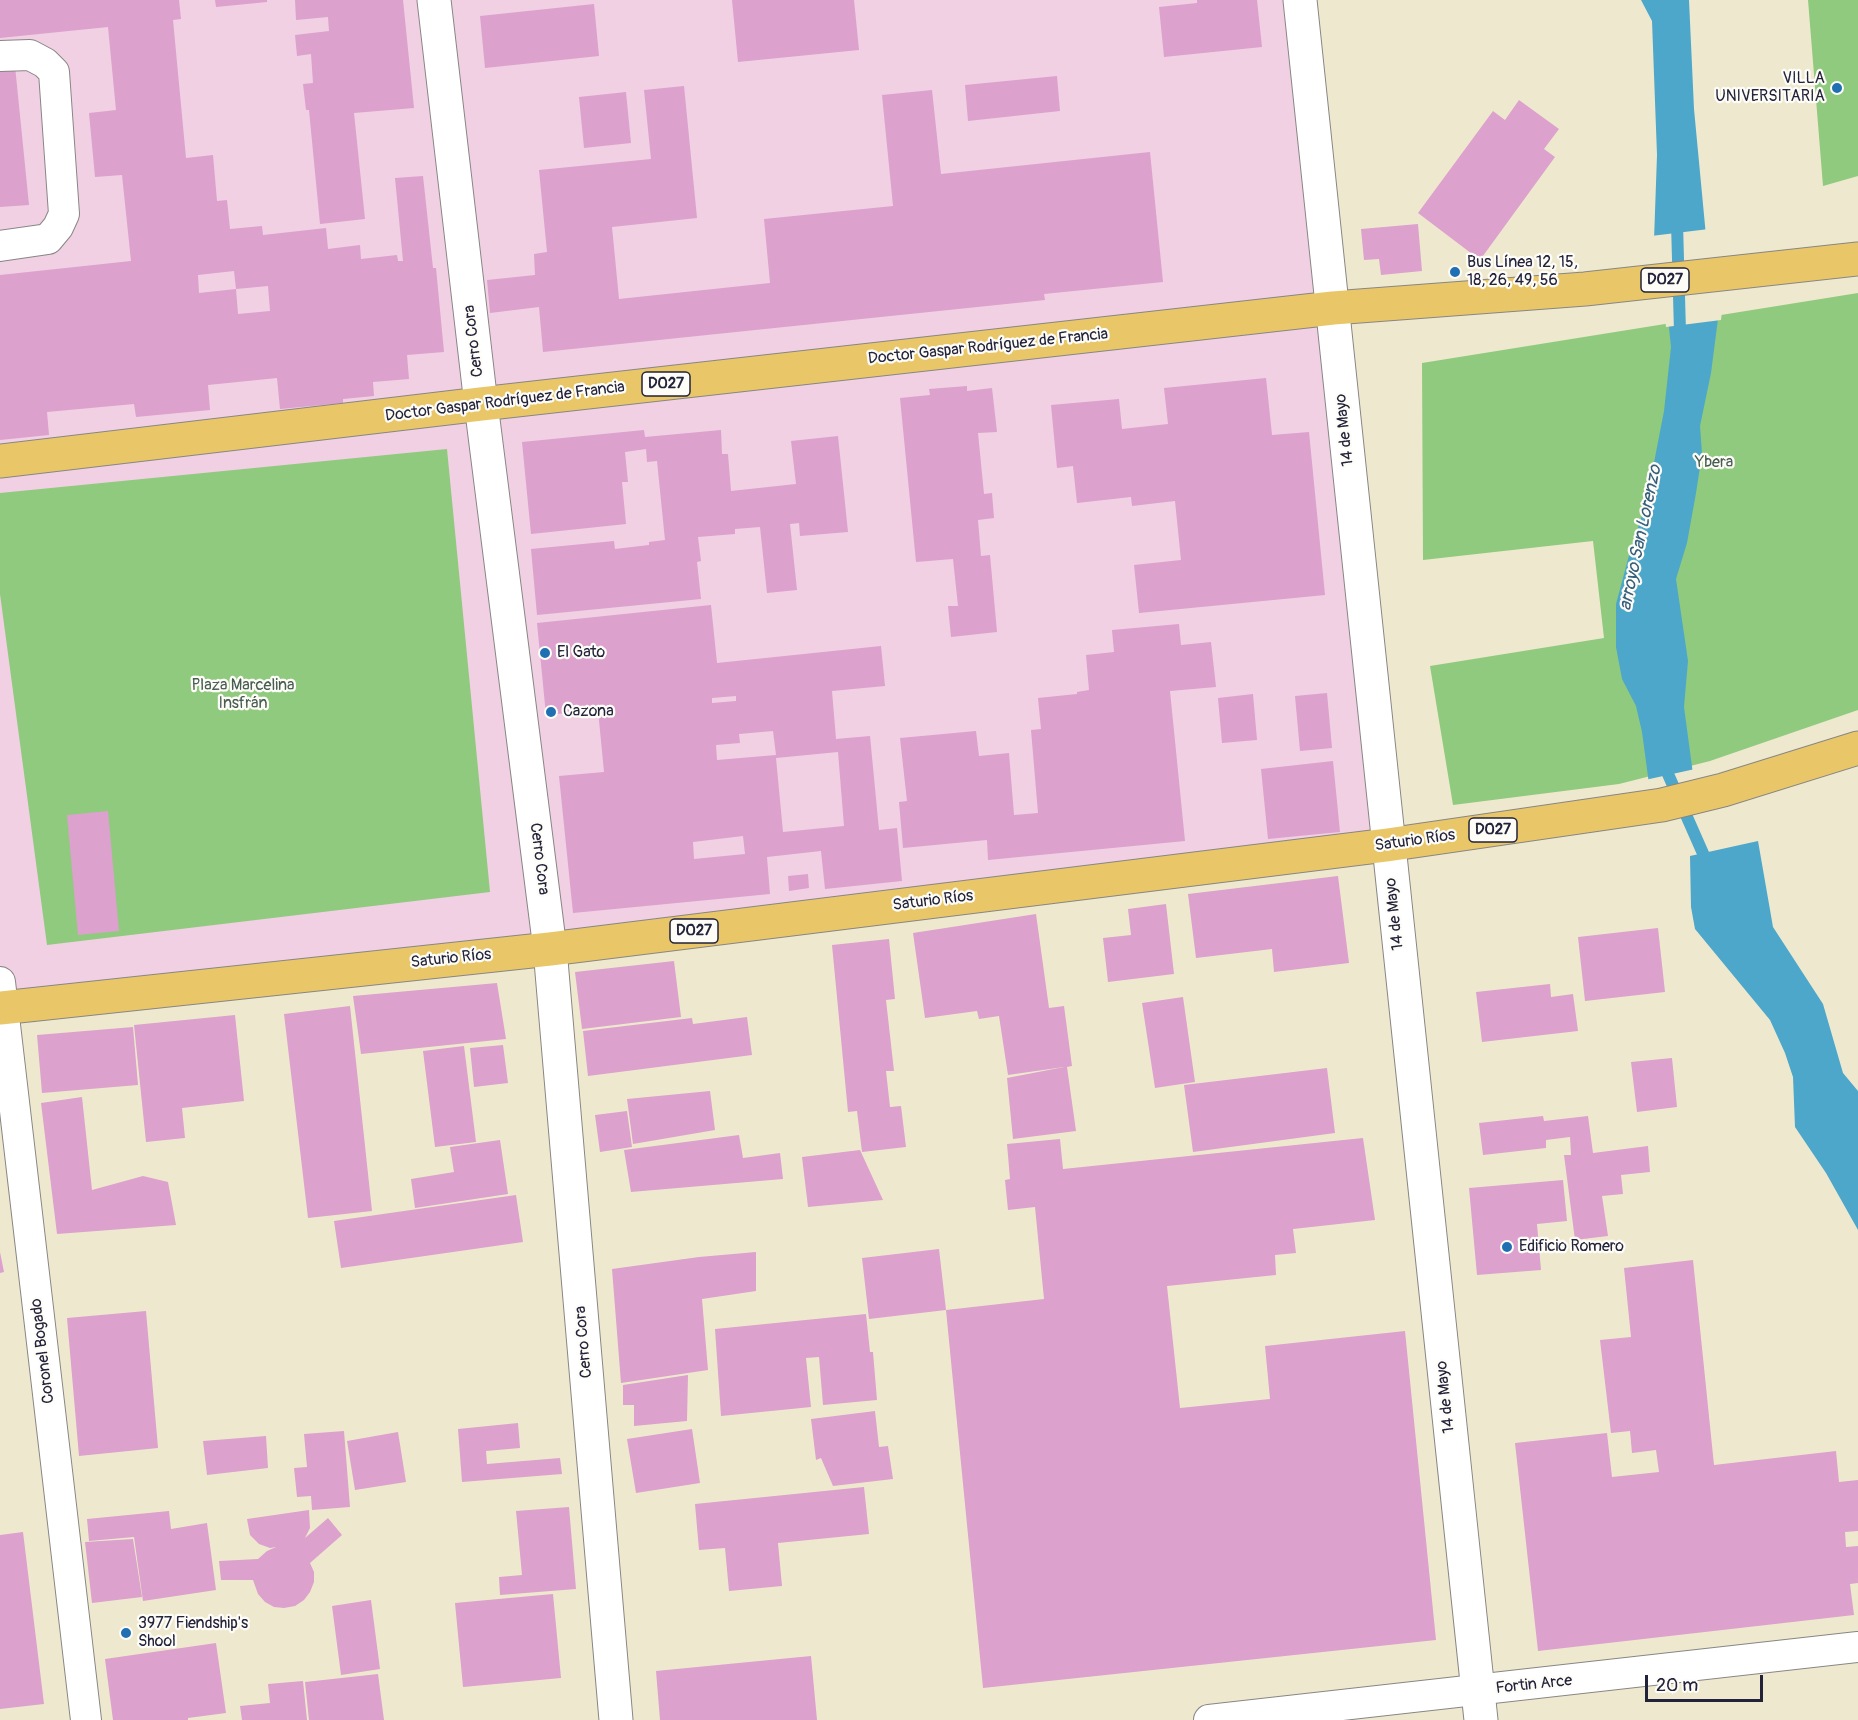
<!DOCTYPE html>
<meta charset="utf-8">
<style>
body{margin:0}
#map{position:relative;width:1858px;height:1720px;overflow:hidden;background:#eee9ce;font-family:Pangolin,sans-serif}
canvas{display:block}
.scale{position:absolute;left:1645px;top:1675px;width:118px;height:27px;box-sizing:border-box;border:3px solid #22223b;border-top:0;padding-left:8px;font-size:18px;line-height:21px;white-space:nowrap;color:#22223b;-webkit-text-stroke:4px #fdfcf7;paint-order:stroke}
</style>
<div id="map">
<canvas width="1858" height="1720"></canvas>
<div class="scale">20 m</div>
</div>
<script>
const c = document.querySelector('canvas').getContext('2d');
c.lineJoin = 'round';
function paint(path, color) { c.fillStyle = color; c.fill(path, 'evenodd'); }
const poly = rows => new Path2D(rows.map(r => 'M' + r).join(''));
function trace(path, color, width, dash) { c.strokeStyle = color; c.lineWidth = width; c.lineCap = dash ? 'butt' : 'round'; c.setLineDash(dash || []); c.stroke(path); }
function write(font, color, halo, rows, align = 'center') {
  c.font = font + ' Pangolin,sans-serif'; c.lineWidth = 4.5; c.setLineDash([]); c.textBaseline = 'middle'; c.strokeStyle = halo; c.fillStyle = color; for (const [text, x, y, turn = 0] of rows) {
    c.save(); c.translate(x, y); c.rotate((+turn || 0) * Math.PI / 180); c.textAlign = isNaN(turn) ? turn : align; if (halo) c.strokeText(text, 0, 0); c.fillText(text, 0, 0); c.restore();
  }
}
paint(poly([
 [0,0,1302,0,1392,848,0,1015]
]), '#f1d0e3');
paint(poly([
 [1808,0,1858,0,1858,176,1823,186],
 [1858,293,1858,710,1710,761,1619,784,1453,805,1430,666,1604,638,1593,541,1423,560,1422,363],
 [447,449,490,892,47,945,0,594,0,493]
]), '#90ca7e');
paint(poly([
 [1641,0,1689,0,1694,109,1706,236,1654,240,1657,155,1652,21],
 [1719,311,1711,373,1700,426,1702,454,1696,493,1687,543,1676,579,1688,661,1684,707,1693,774,1649,784,1642,732,1636,706,1622,679,1616,647,1616,604,1631,548,1646,504,1664,411,1671,347,1668,318],
 [1758,841,1773,927,1823,1004,1843,1073,1858,1091,1858,1230,1826,1173,1795,1127,1793,1077,1785,1053,1770,1020,1695,929,1691,907,1690,856]
]), '#4da7cb');
paint(poly([
 [1709,229,1709,236,1707,239,1654,243,1651,241,1651,236],
 [1719,308,1722,311,1721,320,1666,327,1665,318,1667,315],
 [1695,769,1696,775,1694,777,1649,787,1646,785,1645,780]
]), '#eee9ce');
trace(poly([
 [1677,223,1680,332],
 [1664,765,1709,867]
]), '#4da7cb', 12);
paint(poly([
 [0,0,179,0,181,19,173,20,186,158,213,155,217,201,227,200,230,229,262,226,263,235,326,228,328,249,360,245,361,259,397,255,398,261,403,261,395,178,423,176,433,268,436,268,444,352,407,355,409,379,373,382,374,396,343,399,343,403,280,409,277,378,208,385,210,410,136,417,134,404,47,412,49,435,0,440,0,275,131,261,122,175,95,177,89,113,116,110,108,27,0,38],
 [234,271,236,289,268,286,270,311,238,314,236,289,199,293,198,275],
 [215,0,267,0,267,2,216,7],
 [295,0,403,0,414,108,354,113,365,219,320,224,309,110,306,110,303,84,313,83,311,54,297,56,295,35,329,31,328,17,296,20],
 [732,0,854,0,859,50,738,62],
 [1197,0,1257,0,1262,47,1164,57,1159,7,1197,3],
 [594,4,599,56,485,68,480,16],
 [15,66,29,205,0,207,0,68],
 [1057,76,1060,111,968,121,965,85],
 [684,86,697,218,612,227,619,299,770,283,764,219,893,206,882,95,932,90,941,174,1150,152,1163,282,1044,294,1045,300,543,352,539,307,490,313,487,280,535,275,534,254,547,252,539,170,651,159,644,90],
 [626,92,631,143,584,148,579,97],
 [1519,100,1559,129,1544,149,1555,157,1480,260,1418,213,1493,111,1505,120],
 [1418,224,1422,271,1381,275,1379,259,1364,260,1361,229],
 [1266,378,1272,435,1309,432,1325,595,1139,613,1134,565,1181,560,1175,501,1132,506,1131,497,1077,503,1073,466,1057,468,1051,405,1119,399,1122,429,1168,424,1164,388],
 [967,386,967,391,992,388,997,432,978,433,984,494,992,493,994,518,978,520,981,556,990,555,997,632,951,637,948,606,958,606,953,559,916,562,900,398,930,395,929,389],
 [644,430,645,437,721,430,722,454,728,454,731,491,796,484,791,441,838,436,848,532,800,536,799,523,790,524,797,590,767,593,760,527,735,529,735,534,698,537,701,561,697,562,701,599,537,615,531,549,614,541,615,549,649,545,649,542,665,540,657,461,647,462,646,449,625,452,628,482,622,482,626,524,531,534,522,442],
 [711,605,717,663,881,646,885,686,832,691,836,739,870,736,879,830,897,828,902,881,825,889,821,851,767,857,770,894,573,913,559,776,604,772,598,710,546,715,537,623],
 [736,696,736,701,712,703,712,698],
 [773,731,776,755,717,760,716,745,740,743,739,734],
 [838,752,844,826,783,832,776,758],
 [743,836,745,854,694,859,693,842],
 [1179,624,1181,645,1211,642,1216,687,1170,691,1185,841,988,860,987,840,903,848,899,802,907,801,900,738,976,731,979,756,1009,753,1014,815,1038,813,1031,730,1041,729,1038,698,1077,694,1077,692,1089,690,1086,655,1114,652,1112,630],
 [1327,693,1332,748,1300,751,1295,696],
 [1253,694,1257,740,1222,743,1218,698],
 [1333,761,1340,832,1268,839,1261,769],
 [108,811,119,931,78,935,67,815],
 [808,874,809,888,789,891,788,876],
 [1338,876,1349,963,1274,972,1272,949,1196,958,1188,894],
 [1166,904,1174,974,1108,982,1103,938,1131,935,1128,909],
 [1036,914,1049,1008,1064,1006,1072,1066,1067,1067,1076,1131,1013,1139,1007,1078,1064,1067,1008,1075,999,1016,979,1019,977,1011,925,1018,913,933],
 [1658,928,1665,992,1585,1001,1578,937],
 [889,939,895,999,886,1000,894,1071,886,1071,890,1107,901,1106,906,1147,862,1152,857,1111,848,1112,832,945],
 [674,961,681,1017,582,1029,575,972],
 [497,983,506,1039,361,1054,353,996],
 [1550,984,1551,997,1573,994,1578,1031,1482,1042,1476,992],
 [1183,997,1195,1082,1155,1088,1142,1003],
 [350,1006,372,1211,308,1218,284,1014],
 [235,1015,244,1101,182,1108,185,1138,146,1142,134,1025],
 [747,1017,752,1055,588,1076,583,1031,692,1018,693,1024],
 [133,1027,138,1085,42,1093,37,1035],
 [503,1045,508,1083,474,1087,470,1048],
 [464,1046,476,1142,435,1147,423,1051],
 [1672,1058,1677,1107,1637,1112,1631,1062],
 [1327,1068,1335,1133,1193,1152,1184,1085],
 [710,1091,715,1130,633,1144,627,1099],
 [82,1097,92,1190,143,1176,168,1182,176,1225,57,1234,41,1103],
 [627,1111,632,1147,600,1152,595,1115],
 [1543,1116,1544,1121,1588,1116,1593,1153,1648,1146,1650,1172,1621,1175,1623,1194,1602,1196,1608,1236,1575,1240,1564,1155,1571,1155,1570,1137,1546,1140,1546,1148,1483,1155,1479,1123],
 [739,1135,743,1158,780,1153,783,1179,631,1192,624,1150],
 [1363,1138,1375,1220,1293,1229,1296,1253,1275,1255,1276,1275,1167,1286,1180,1408,1270,1399,1265,1346,1405,1331,1436,1640,983,1688,946,1310,1044,1299,1035,1207,1008,1210,1005,1180,1010,1179,1007,1144,1060,1139,1063,1169],
 [500,1140,508,1194,415,1208,411,1179,454,1172,450,1147],
 [860,1150,883,1200,808,1207,802,1157],
 [1563,1180,1567,1221,1537,1224,1541,1270,1477,1275,1469,1188],
 [516,1195,523,1242,341,1268,334,1221],
 [939,1249,946,1310,869,1319,862,1258],
 [0,1252,4,1272,0,1273],
 [756,1252,756,1291,702,1299,708,1370,621,1383,612,1269,699,1257],
 [1693,1260,1714,1465,1836,1451,1839,1482,1858,1480,1858,1531,1845,1532,1846,1547,1858,1546,1858,1583,1850,1584,1854,1615,1538,1651,1515,1443,1607,1433,1612,1477,1659,1472,1656,1450,1632,1453,1630,1431,1611,1433,1600,1340,1631,1337,1624,1268],
 [146,1311,158,1448,79,1456,67,1318],
 [866,1314,870,1352,873,1352,877,1400,823,1405,819,1357,806,1358,811,1407,721,1416,715,1329],
 [688,1375,687,1421,634,1426,634,1405,623,1405,623,1385],
 [875,1411,879,1447,888,1446,893,1479,833,1486,821,1458,816,1460,811,1419],
 [518,1423,520,1448,486,1451,487,1464,560,1458,562,1474,462,1482,458,1429],
 [692,1429,700,1483,636,1493,627,1439],
 [344,1431,350,1507,312,1510,311,1496,297,1497,294,1468,307,1467,304,1434],
 [398,1432,406,1482,355,1490,347,1441],
 [266,1436,268,1468,207,1475,203,1441],
 [864,1487,869,1534,778,1543,782,1586,729,1591,725,1548,699,1550,695,1504],
 [569,1507,576,1589,500,1595,499,1577,522,1575,516,1511],
 [309,1510,310,1528,305,1538,328,1518,342,1535,310,1563,314,1572,314,1582,310,1592,304,1600,295,1606,284,1608,274,1607,265,1602,258,1594,253,1580,221,1580,219,1561,258,1559,267,1551,276,1547,270,1548,259,1544,250,1535,247,1519],
 [169,1511,171,1529,207,1523,216,1590,143,1601,134,1537,89,1541,87,1519],
 [23,1532,44,1704,0,1709,0,1535],
 [133,1539,142,1597,92,1603,85,1542],
 [553,1594,561,1678,463,1687,455,1603],
 [371,1600,380,1669,341,1675,332,1606],
 [216,1643,226,1713,188,1718,188,1720,113,1720,105,1659],
 [811,1656,817,1720,660,1720,656,1671],
 [378,1674,384,1720,309,1720,305,1682],
 [303,1681,307,1720,242,1720,240,1706,270,1703,268,1684]
]), '#dca1cd');
const minor = poly([
 [0,56,30,55,45,63,54,72,64,214,58,227,48,239,0,246],
 [0,982,86,1720],
 [1209,1720,1858,1647]
]);
const tertiary = poly([
 [434,0,481,404,550,949,616,1720],
 [1300,0,1481,1720]
]);
const trunk = poly([
 [0,461,481,404,1333,308,1585,289,1858,259],
 [0,1008,550,949,1387,845,1662,805,1723,790,1858,748]
]);
trace(minor, '#888684', 32);
trace(tertiary, '#888684', 35);
trace(trunk, '#888684', 35);
trace(minor, '#fff', 30);
trace(tertiary, '#fff', 33);
trace(trunk, '#e9c769', 33);
for (const [x, y, r, color] of [
 [1837,88,6,"#1f6fb2"],
 [1455,272,6,"#1f6fb2"],
 [545,653,6,"#1f6fb2"],
 [551,712,6,"#1f6fb2"],
 [1507,1247,6,"#1f6fb2"],
 [126,1633,6,"#1f6fb2"]
]) { const dot = new Path2D(); dot.arc(x, y, r, 0, 2 * Math.PI); c.fillStyle = color; c.fill(dot); trace(dot, '#fdfcf7', 2); }
for (const [x, y, w] of [
 [1665,280,48],
 [666,384,48],
 [1493,830,48],
 [694,931,48]
]) { const box = new Path2D(); box.roundRect(x - w / 2, y - 12, w, 24, 4.5); c.fillStyle = '#fdfcf7'; c.fill(box); trace(box, '#22223b', 1.5); }
write('bold 15px', '#22223b', null, [
 ["D027",1665,280],
 ["D027",666,384],
 ["D027",1493,830],
 ["D027",694,931]
]);
write('16px', '#22223b', '#fdfcf7', [
 ["VILLA",1825,79,"right"],
 ["UNIVERSITARIA",1825,97,"right"],
 ["Bus Línea 12, 15,",1467,263],
 ["18, 26, 49, 56",1467,281],
 ["El Gato",557,653],
 ["Cazona",563,712],
 ["Edificio Romero",1519,1247],
 ["3977 Fiendship's",138,1624],
 ["Shool",138,1642]
], 'left');
write('16px', '#22223b', '#fdfcf7', [
 ["Cerro Cora",474,341,-97],
 ["Doctor Gaspar Rodríguez de Francia",988,347,-6],
 ["Doctor Gaspar Rodríguez de Francia",505,402,-7],
 ["14 de Mayo",1345,430,-96],
 ["Saturio Ríos",1415,841,-8],
 ["Cerro Cora",539,859,83],
 ["Saturio Ríos",933,901,-7],
 ["14 de Mayo",1395,914,-96],
 ["Saturio Ríos",451,959,-6],
 ["Cerro Cora",584,1342,-95],
 ["Coronel Bogado",43,1351,-97],
 ["14 de Mayo",1446,1397,-96],
 ["Fortin Arce",1534,1685,-6]
]);
write('16px', '#485d52', '#fdfcf7', [
 ["Ybera",1714,463],
 ["Plaza Marcelina",243,686],
 ["Insfrán",243,704]
]);
write('italic 18px', '#355e7c', '#fdfcf7', [
 ["arroyo San Lorenzo",1641,538,-78]
]);
</script>
